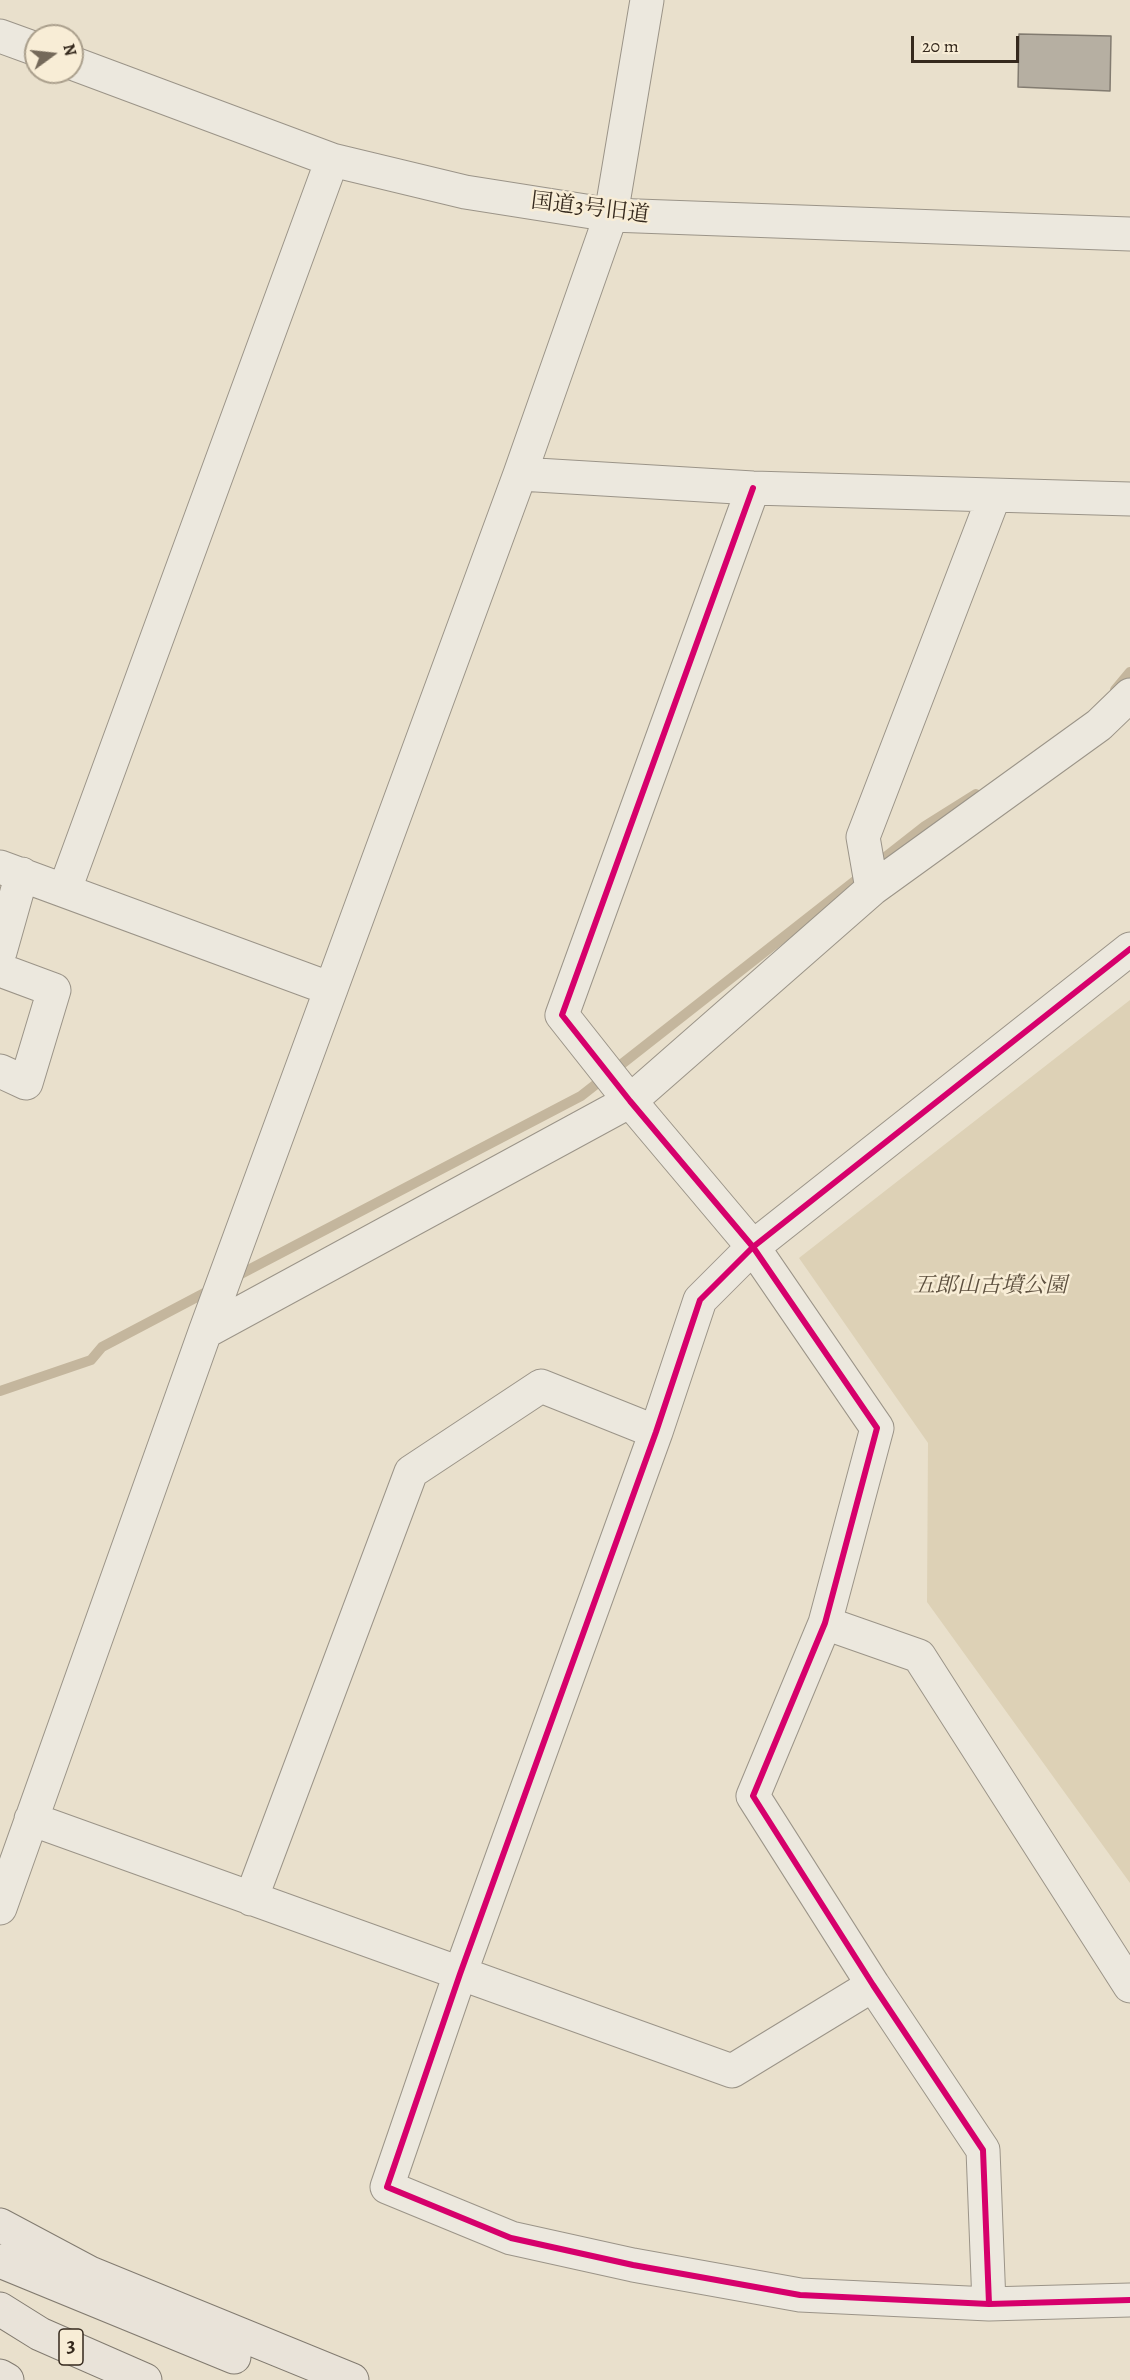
<!DOCTYPE html>
<meta charset="utf-8">
<style>
body{margin:0}
#map{position:relative;width:1130px;height:2380px;overflow:hidden;background:#e9e0cc;font-family:Alegreya,serif}
canvas{display:block}
.north{position:absolute;left:24px;top:24px;width:60px;height:60px;box-sizing:border-box;background:#f8edd6;border:2px solid #aa9f8c;border-radius:50%;rotate:75deg;font-size:16px;font-weight:700;line-height:24px;text-align:center;color:#35291d}
.north::after{content:'';display:block;margin:auto;width:21px;height:27px;background:#74695a;clip-path:polygon(50% 0,100% 100%,50% 72%,0 100%)}
.scale{position:absolute;left:911px;top:36px;width:108px;height:27px;box-sizing:border-box;border:3px solid #35291d;border-top:0;padding-left:8px;font-size:18px;line-height:21px;white-space:nowrap;color:#35291d;-webkit-text-stroke:4px #f8edd6;paint-order:stroke}
</style>
<div id="map">
<canvas width="1130" height="2380"></canvas>
<div class="north">N</div>
<div class="scale">20 m</div>
</div>
<script>
const c = document.querySelector('canvas').getContext('2d');
c.lineJoin = 'round';
function paint(path, color) { c.fillStyle = color; c.fill(path, 'evenodd'); }
const poly = rows => new Path2D(rows.map(r => 'M' + r).join(''));
function trace(path, color, width, dash) { c.strokeStyle = color; c.lineWidth = width; c.lineCap = dash ? 'butt' : 'round'; c.setLineDash(dash || []); c.stroke(path); }
function write(font, color, halo, rows, align = 'center') {
  c.font = font + ' Alegreya,"Noto Serif JP",serif'; c.lineWidth = 5; c.setLineDash([]); c.textBaseline = 'middle'; c.strokeStyle = halo; c.fillStyle = color; for (const [text, x, y, turn = 0] of rows) {
    c.save(); c.translate(x, y); c.rotate((+turn || 0) * Math.PI / 180); c.textAlign = isNaN(turn) ? turn : align; if (halo) c.strokeText(text, 0, 0); c.fillText(text, 0, 0); c.restore();
  }
}
paint(poly([
 [1130,1000,1130,1883,927,1602,928,1443,799,1258]
]), '#ddd1b6');
trace(poly([
 [1115,690,1130,672],
 [233,1278,581,1096,925,826,976,794],
 [0,1391,91,1360,102,1347,214,1288]
]), '#c4b69d', 10);
const building = poly([
 [1019,34,1111,36,1110,91,1018,87,1019,34]
]);
paint(building, '#b6afa2');
trace(building, '#827b70', 1.5);
const minor = poly([
 [0,36,36,49],
 [72,63,332,160,465,192,611,215,1130,234],
 [520,474,753,488,1130,499],
 [753,488,562,1015,630,1101,753,1247,877,1428,825,1623,753,1796,873,1985,983,2150,989,2304],
 [0,867,331,989],
 [65,889,332,160],
 [872,889,863,837,994,496],
 [1130,949,753,1247,700,1300,656,1432,460,1974,387,2187,511,2238,633,2265,800,2295,989,2304,1130,2300],
 [0,952,22,874],
 [0,970,54,990,26,1083,0,1071],
 [205,1332,630,1101,872,889,1099,725,1130,695],
 [825,1623,919,1656,1130,1986],
 [31,1819,732,2071,873,1985],
 [251,1899,411,1472,541,1386,656,1432],
 [0,1908,205,1332,520,474,611,215,647,0]
]);
const highway = poly([
 [0,2225,90,2273,352,2380],
 [0,2261,234,2357],
 [0,2309,40,2334,145,2380],
 [0,2376,7,2380]
]);
trace(minor, '#9b9488', 35);
trace(highway, '#827b70', 35);
trace(minor, '#ece8de', 33);
trace(highway, '#e9e3d9', 33);
trace(poly([
 [753,488,562,1015,630,1101,753,1247,877,1428,825,1623,753,1796,873,1985,983,2150,989,2304],
 [1130,949,753,1247,700,1300,656,1432,460,1974,387,2187,511,2238,633,2265,800,2295,989,2304,1130,2300]
]), '#d6006c', 6);
for (const [x, y, w] of [
 [71,2347,24]
]) { const box = new Path2D(); box.roundRect(x - w / 2, y - 18, w, 36, 4.5); c.fillStyle = '#f8edd6'; c.fill(box); trace(box, '#35291d', 1.5); }
write('bold 21px', '#35291d', null, [
 ["3",71,2347]
]);
write('22px', '#35291d', '#f8edd6', [
 ["国道3号旧道",590,209,7]
]);
write('italic 22px', '#5d503f', '#f8edd6', [
 ["五郎山古墳公園",990,1287]
]);
</script>
